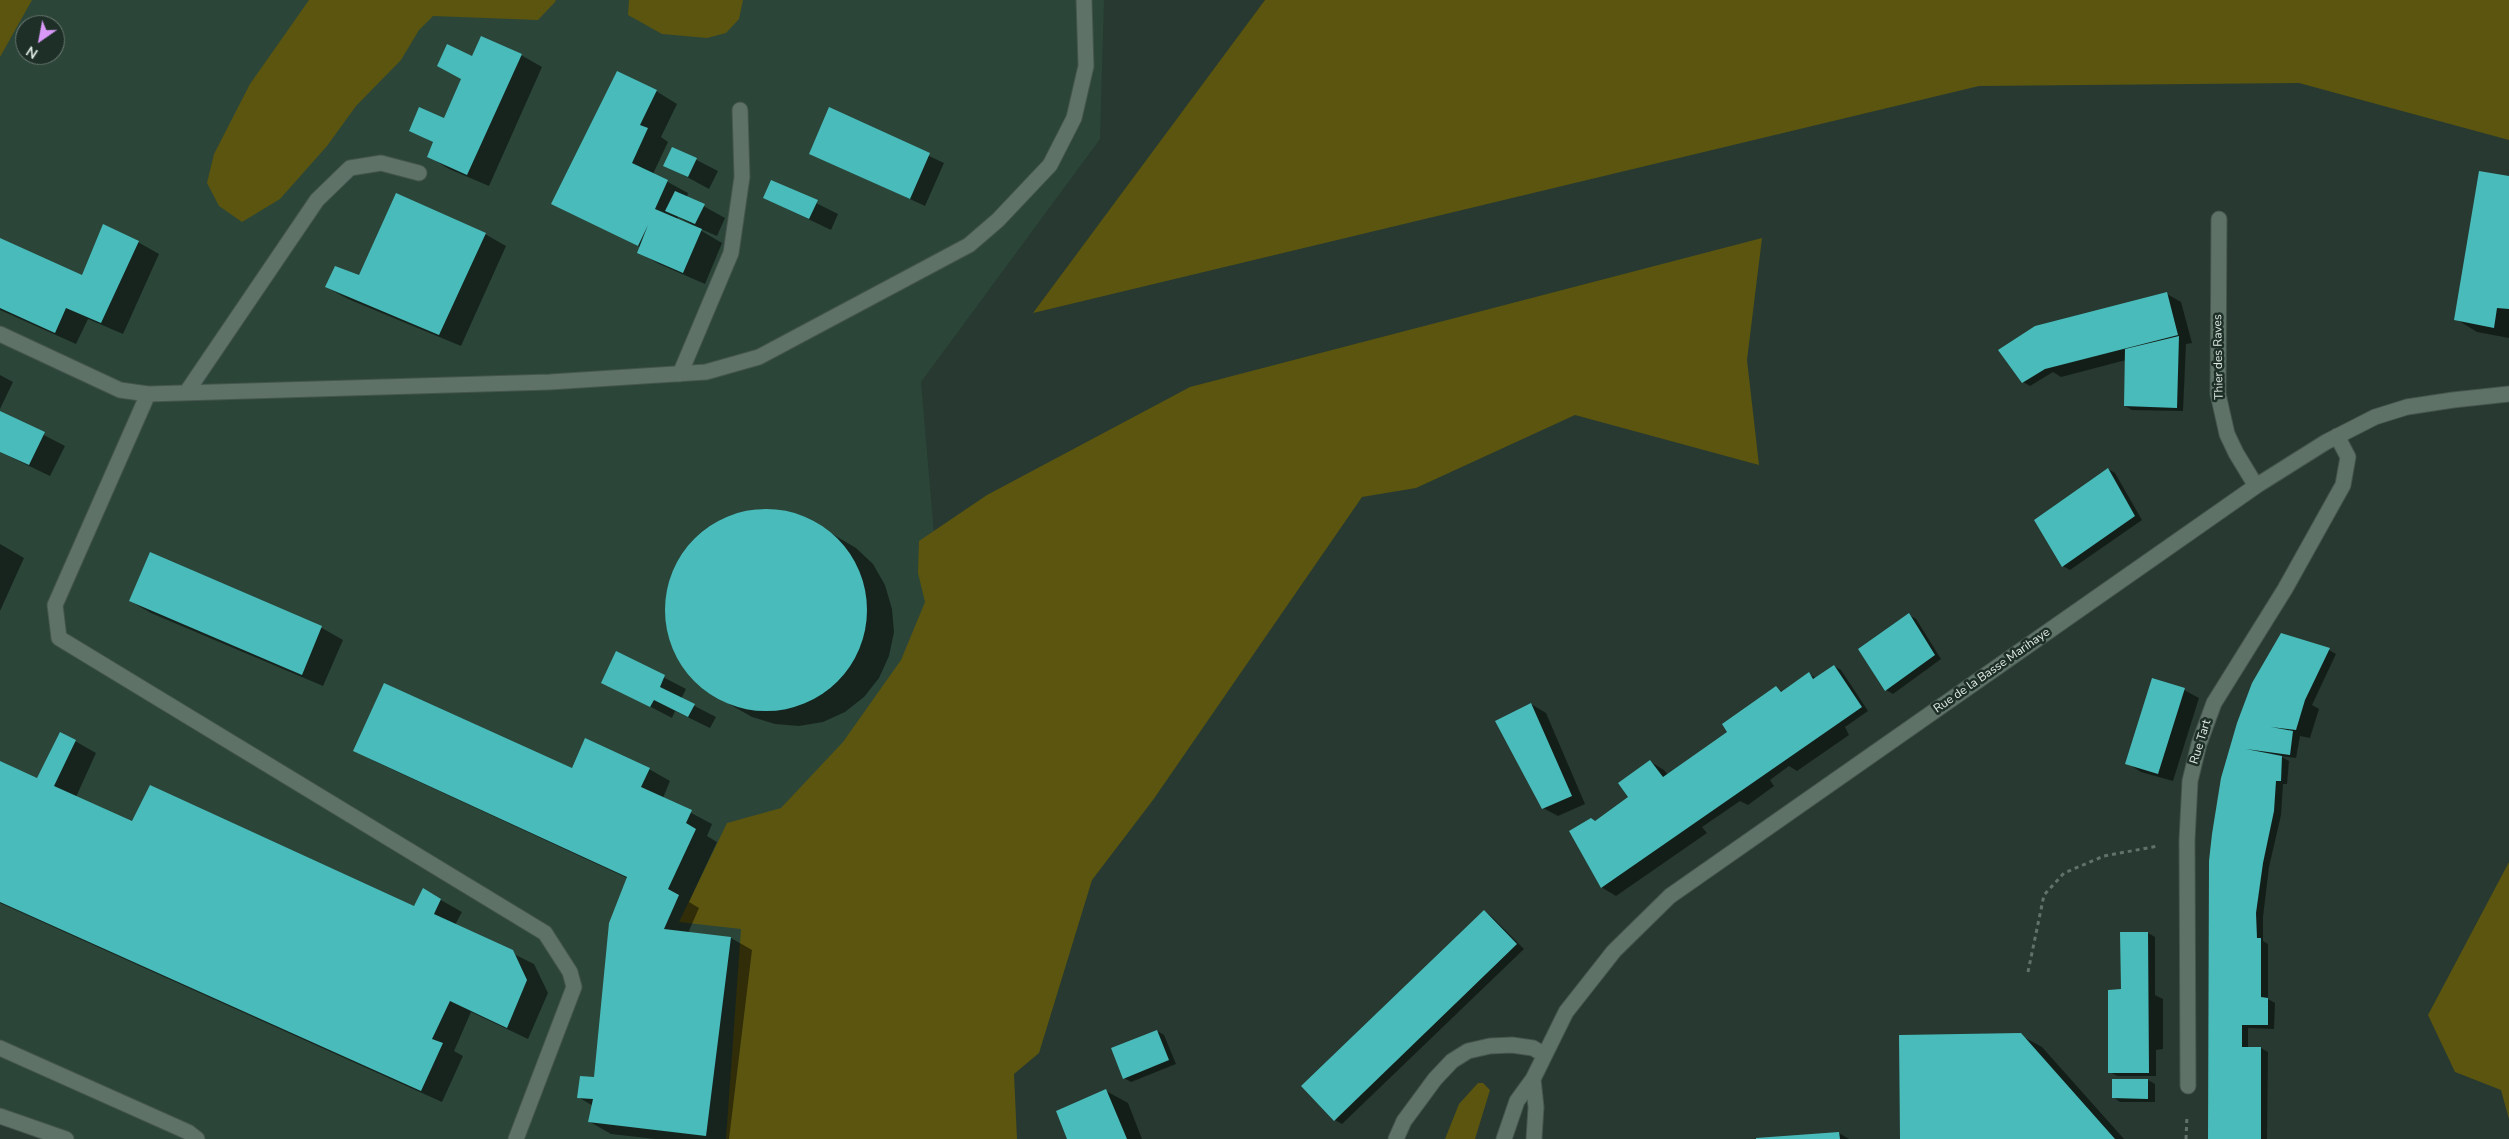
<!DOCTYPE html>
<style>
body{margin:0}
#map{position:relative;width:2509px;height:1139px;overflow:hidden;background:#273930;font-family:"Nunito Sans",sans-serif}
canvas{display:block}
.north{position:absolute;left:15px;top:15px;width:50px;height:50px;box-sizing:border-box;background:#1d2f27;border:1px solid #6b7a73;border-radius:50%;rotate:213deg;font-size:14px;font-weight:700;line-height:20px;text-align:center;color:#e0ebe5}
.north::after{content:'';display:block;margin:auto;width:18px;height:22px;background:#d99af7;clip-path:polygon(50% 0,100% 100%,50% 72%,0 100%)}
</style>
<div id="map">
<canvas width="2509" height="1139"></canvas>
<div class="north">N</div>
</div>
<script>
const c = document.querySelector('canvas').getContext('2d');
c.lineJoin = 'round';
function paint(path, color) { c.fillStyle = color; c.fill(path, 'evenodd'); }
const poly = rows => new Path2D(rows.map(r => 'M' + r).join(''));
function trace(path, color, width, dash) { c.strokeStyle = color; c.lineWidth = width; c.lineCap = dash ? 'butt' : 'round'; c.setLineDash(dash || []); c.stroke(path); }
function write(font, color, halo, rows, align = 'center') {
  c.font = font + ' "Nunito Sans",sans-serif'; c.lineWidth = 5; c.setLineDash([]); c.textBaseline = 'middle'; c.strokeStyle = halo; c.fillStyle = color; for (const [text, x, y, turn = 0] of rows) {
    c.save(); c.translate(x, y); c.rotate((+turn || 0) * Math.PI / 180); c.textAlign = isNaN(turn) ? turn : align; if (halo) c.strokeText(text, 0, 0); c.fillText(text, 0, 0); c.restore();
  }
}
paint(poly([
 [0,0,1104,0,1100,139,921,382,939,593,734,1139,47,1139,0,1118],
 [25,25,55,25,55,55,25,55]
]), '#2b4539');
paint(poly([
 [0,0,32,0,0,57],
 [309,0,555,0,556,1,538,20,433,16,419,30,401,60,356,106,327,146,280,199,242,222,219,206,207,183,214,154,250,84],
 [629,0,743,0,739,19,726,33,707,38,662,34,628,15],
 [1265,0,2509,0,2509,140,2299,83,1979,86,1033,313],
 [1762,238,1747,360,1759,465,1575,415,1416,488,1362,497,1153,800,1092,880,1039,1053,1014,1074,1017,1139,726,1139,741,929,679,922,727,823,781,808,843,742,901,660,925,602,918,573,919,541,987,495,1190,387],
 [2509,862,2509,1119,2501,1090,2455,1072,2428,1015],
 [1478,1083,1483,1083,1490,1090,1475,1139,1445,1139,1459,1104]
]), '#5b550f');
paint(poly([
 [521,55,542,67,489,186,449,169,428,156,434,143,411,130,445,120,472,58],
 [656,91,677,104,661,137,668,142,653,174,688,193,687,197,725,218,717,236,701,229,700,230,722,243,705,284,659,264,638,252,640,247,553,203],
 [678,217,691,224,690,226,677,220],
 [830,109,944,163,925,206,810,153],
 [673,148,718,171,709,189,665,165],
 [2509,177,2509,338,2477,332,2456,319],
 [772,181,838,214,831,230,764,198],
 [485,234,506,246,461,346,348,299,326,287],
 [0,239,82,276,138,242,159,254,123,334,88,319,76,344,0,310],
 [2167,294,2181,302,2192,343,2186,344,2183,411,2132,410,2125,406,2126,360,2061,377,2053,372,2030,386,2023,382],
 [0,375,13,382,0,409],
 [0,412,65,446,50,476,0,452],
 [2108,469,2115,473,2142,520,2070,570,2063,566],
 [760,509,784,511,807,519,856,548,873,564,885,585,892,609,894,632,889,656,879,678,864,697,845,712,823,722,799,726,775,724,752,717,724,701,703,688,686,671,674,650,667,627,666,603,670,579,680,558,695,538,714,524,736,514],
 [0,544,24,558,0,611],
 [150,554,322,628,343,640,323,686,151,613,130,601],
 [1909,615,1916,619,1941,659,1893,694,1886,690],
 [2329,650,2336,654,2312,705,2319,709,2310,738,2300,736,2296,758,2280,756,2289,761,2287,784,2283,784,2281,815,2269,867,2263,917,2263,941,2268,944,2268,999,2275,1003,2274,1029,2248,1028,2248,1048,2261,1048,2268,1052,2267,1139,2209,1139,2238,723],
 [617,653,686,689,681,699,716,717,710,728,675,711,672,718,603,682],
 [1834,666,1841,670,1868,711,1845,727,1849,735,1797,771,1789,766,1770,780,1774,786,1748,805,1740,801,1702,827,1707,833,1616,896,1601,887,1630,797,1620,783,1649,761,1664,770,1668,775,1727,733,1776,688,1783,692,1809,674,1816,678],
 [2184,690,2199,698,2173,781,2141,772,2127,763],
 [1531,704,1546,713,1585,804,1558,816,1543,808],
 [75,741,96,753,76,797,133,822,415,907,423,890,462,912,455,925,534,964,548,993,528,1039,471,1012,454,1051,463,1056,442,1102,0,903,0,762,38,780],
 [354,750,572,769,649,769,670,781,663,798,712,824,707,836,717,842,689,902,699,908,688,933,731,938,752,950,729,1139,655,1139,611,1134,590,1122,593,1106,578,1097,595,1079,627,878,376,762],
 [1484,911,1491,916,1524,949,1342,1124,1335,1120],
 [2148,933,2155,937,2155,995,2163,999,2163,1049,2156,1050,2156,1076,2117,1076,2110,1072,2126,991,2122,934],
 [1157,1031,1164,1035,1176,1064,1131,1082,1124,1078],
 [2020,1035,2042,1047,2124,1139,1901,1139],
 [2148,1080,2155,1084,2155,1102,2120,1102,2113,1097],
 [1106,1091,1128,1103,1142,1139,1068,1139],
 [1839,1133,1849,1139,1753,1139]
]), '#0007');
paint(poly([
 [481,36,522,54,467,175,427,157,433,142,409,131,419,107,444,118,461,79,437,66,447,44,472,56],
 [617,71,657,90,640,125,648,128,632,163,668,180,655,209,702,229,683,273,637,253,648,225,638,246,551,204],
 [829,107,930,153,910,199,809,154],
 [672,147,697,158,688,177,663,166],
 [2479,171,2509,176,2509,309,2497,308,2494,328,2454,320],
 [771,180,818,200,809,219,763,198],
 [675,191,705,204,695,224,665,211],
 [396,193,486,233,439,335,325,287,335,266,359,275],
 [103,224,139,241,101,323,66,308,55,333,0,308,0,238,82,275],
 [2167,292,2178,335,2045,369,2022,383,1998,350,2035,326],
 [2179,336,2177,408,2124,406,2125,349],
 [0,411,45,432,29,465,0,452],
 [2108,468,2135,516,2062,567,2034,520],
 '665 610a101 101 0 1 1 202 0a101 101 0 1 1-202 0Z',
 [150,552,322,626,302,675,129,601],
 [1909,613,1935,655,1885,691,1858,649],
 [2281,633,2330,648,2305,700,2296,730,2271,727,2293,731,2290,755,2246,749,2282,756,2281,781,2276,781,2274,811,2263,863,2256,913,2257,938,2261,938,2261,997,2268,998,2268,1025,2242,1025,2242,1047,2261,1047,2261,1139,2208,1139,2209,861,2212,834,2221,778,2237,723,2252,683],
 [616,651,665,675,660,687,695,704,688,717,654,700,650,707,601,683],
 [1834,665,1862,707,1601,888,1569,831,1591,818,1595,821,1628,797,1618,783,1650,760,1663,777,1727,732,1722,724,1776,686,1781,692,1809,672,1813,679],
 [2152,678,2185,688,2158,774,2125,764],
 [384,683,572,768,585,738,650,768,641,787,692,810,686,823,696,829,668,889,679,895,664,929,731,937,706,1136,588,1122,593,1099,577,1098,580,1076,594,1077,609,923,627,877,353,751],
 [1531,703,1572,796,1542,809,1495,721],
 [60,732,76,740,54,786,132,821,150,785,414,906,423,888,441,899,434,914,513,950,527,980,507,1028,450,1001,432,1039,443,1043,421,1091,0,902,0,761,37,778],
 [1484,910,1517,944,1334,1121,1301,1086],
 [2120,932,2148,932,2149,1073,2108,1073,2108,990,2121,989],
 [1157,1030,1169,1060,1123,1079,1111,1048],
 [2021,1033,2115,1139,1900,1139,1899,1035],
 [2112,1079,2148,1079,2148,1099,2112,1098],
 [1106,1089,1127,1139,1067,1139,1056,1111],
 [1839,1132,1840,1139,1756,1139,1756,1138]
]), '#49bbba');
const minor = poly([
 [2219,219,2218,394,2227,434,2236,453,2256,486],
 [0,334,120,390,148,394,550,382,706,372,759,357,969,245,998,220,1050,165,1074,118,1086,66,1084,0],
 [680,374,731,253,742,177,740,110],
 [186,393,317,200,350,168,381,163,419,173],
 [148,394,55,605,59,638,545,933,570,972,574,987,516,1139],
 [0,1048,188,1132,197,1139],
 [1533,1079,1536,1107,1534,1139],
 [2188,1086,2187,840,2190,781,2199,744,2214,703,2285,589,2343,485,2348,457,2337,436],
 [0,1116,66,1139],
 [1396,1139,1404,1121,1435,1079,1452,1061,1468,1051,1490,1046,1512,1045,1533,1048,1543,1054],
 [1504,1139,1517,1101,1533,1079,1566,1012,1614,951,1670,896,2256,486,2326,442,2375,417,2407,407,2453,400,2509,394]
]);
trace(minor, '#45554d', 17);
trace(poly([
 [2028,972,2044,895,2064,873,2104,856,2158,846],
 [2186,1139,2187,1115]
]), '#62726a', 3, [4, 4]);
trace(minor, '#5e7268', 15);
write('12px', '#e0ebe5', '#1d2f27', [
 ["Thier des Raves",2219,357,-91],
 ["Rue de la Basse Marihaye",1992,671,-35],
 ["Rue Tart",2201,742,-73]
]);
</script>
